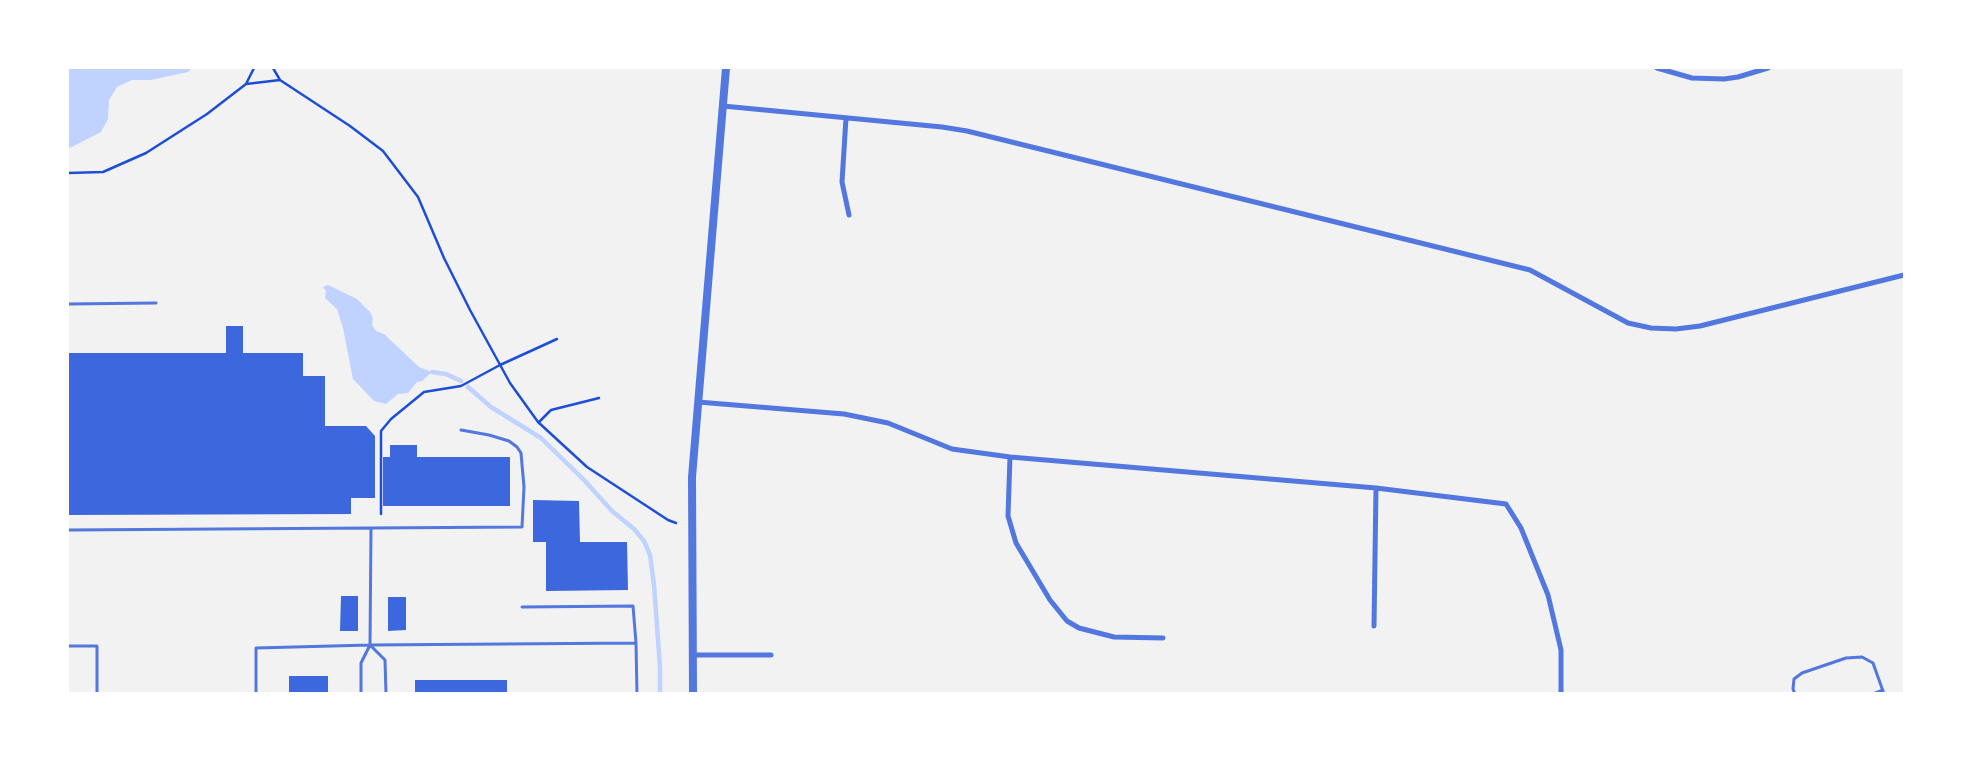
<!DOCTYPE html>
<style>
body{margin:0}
#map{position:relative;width:1972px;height:761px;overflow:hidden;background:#f2f2f2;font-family:Bitter,serif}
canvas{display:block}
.frame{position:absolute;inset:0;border:69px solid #fff;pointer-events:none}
</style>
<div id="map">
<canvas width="1972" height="761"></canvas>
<div class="frame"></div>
</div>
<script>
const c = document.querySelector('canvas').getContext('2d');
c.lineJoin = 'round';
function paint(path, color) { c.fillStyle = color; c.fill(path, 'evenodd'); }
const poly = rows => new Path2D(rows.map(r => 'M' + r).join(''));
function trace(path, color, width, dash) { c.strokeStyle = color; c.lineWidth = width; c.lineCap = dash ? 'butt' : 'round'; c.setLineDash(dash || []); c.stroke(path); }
paint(poly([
 [68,68,192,68,188,72,151,80,132,80,117,87,109,100,108,119,101,132,68,149],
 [328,285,357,299,370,312,373,318,372,325,376,331,384,334,419,367,432,372,422,381,417,382,408,393,398,394,386,404,374,401,353,379,343,328,337,309,325,298,326,291,323,287]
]), '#bfd3fe');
trace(poly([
 [432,372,446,374,461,381],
 [468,387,491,407,541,438,584,480,612,511,634,529,644,541,650,555,654,585,660,667,660,694]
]), '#bfd3fe', 4.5);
paint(poly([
 [226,326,243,326,243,353,303,353,303,376,325,376,325,426,366,426,375,436,375,498,351,498,351,514,68,515,68,353,226,353],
 [390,445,417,445,417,457,510,457,510,506,383,506,383,457,390,457],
 [533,500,579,501,580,542,627,542,628,590,546,591,546,542,533,542],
 [341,596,358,596,358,631,340,631],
 [388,597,406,597,406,630,388,631],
 [289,676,328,676,328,694,289,694],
 [415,680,507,680,507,694,415,694]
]), '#3d67dc');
trace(poly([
 [273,68,280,80,350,126,383,151,418,197,444,258,470,310,510,383,538,422,587,467,668,520,676,523],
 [246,84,254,68],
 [68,173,103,172,146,153,207,114,246,84,280,80],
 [539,422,551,410,599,398],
 [381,514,381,431,391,419,424,392,461,386,500,365,557,339]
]), '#1d4ed8', 2.5);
trace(poly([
 [68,304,156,303],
 [68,530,522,527,524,487,521,453,517,447,509,441,489,435,461,430],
 [522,607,633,606,636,643,637,694],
 [370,645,385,660,386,694],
 [68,646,97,646,97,694],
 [256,694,256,648,370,645,636,643],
 [361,694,361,663,370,645,371,528],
 [1795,694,1793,689,1794,679,1802,673,1846,658,1862,657,1873,663,1884,694],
 [1873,694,1883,690]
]), '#5277de', 3);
trace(poly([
 [1657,68,1692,78,1724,79,1738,77,1768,68],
 [723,106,942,127,967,131,1530,270,1628,323,1651,328,1676,329,1700,326,1904,275],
 [846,118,842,182,849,215],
 [698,402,844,414,888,423,952,449,1010,457,1376,488,1506,504,1521,528,1548,595,1561,650,1561,694],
 [1010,457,1008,516,1016,543,1050,600,1067,621,1079,628,1114,637,1163,638],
 [1374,626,1376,488],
 [693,655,771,655]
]), '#5277de', 5);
trace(poly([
 [693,694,692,477,726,68]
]), '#5277de', 8);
</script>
